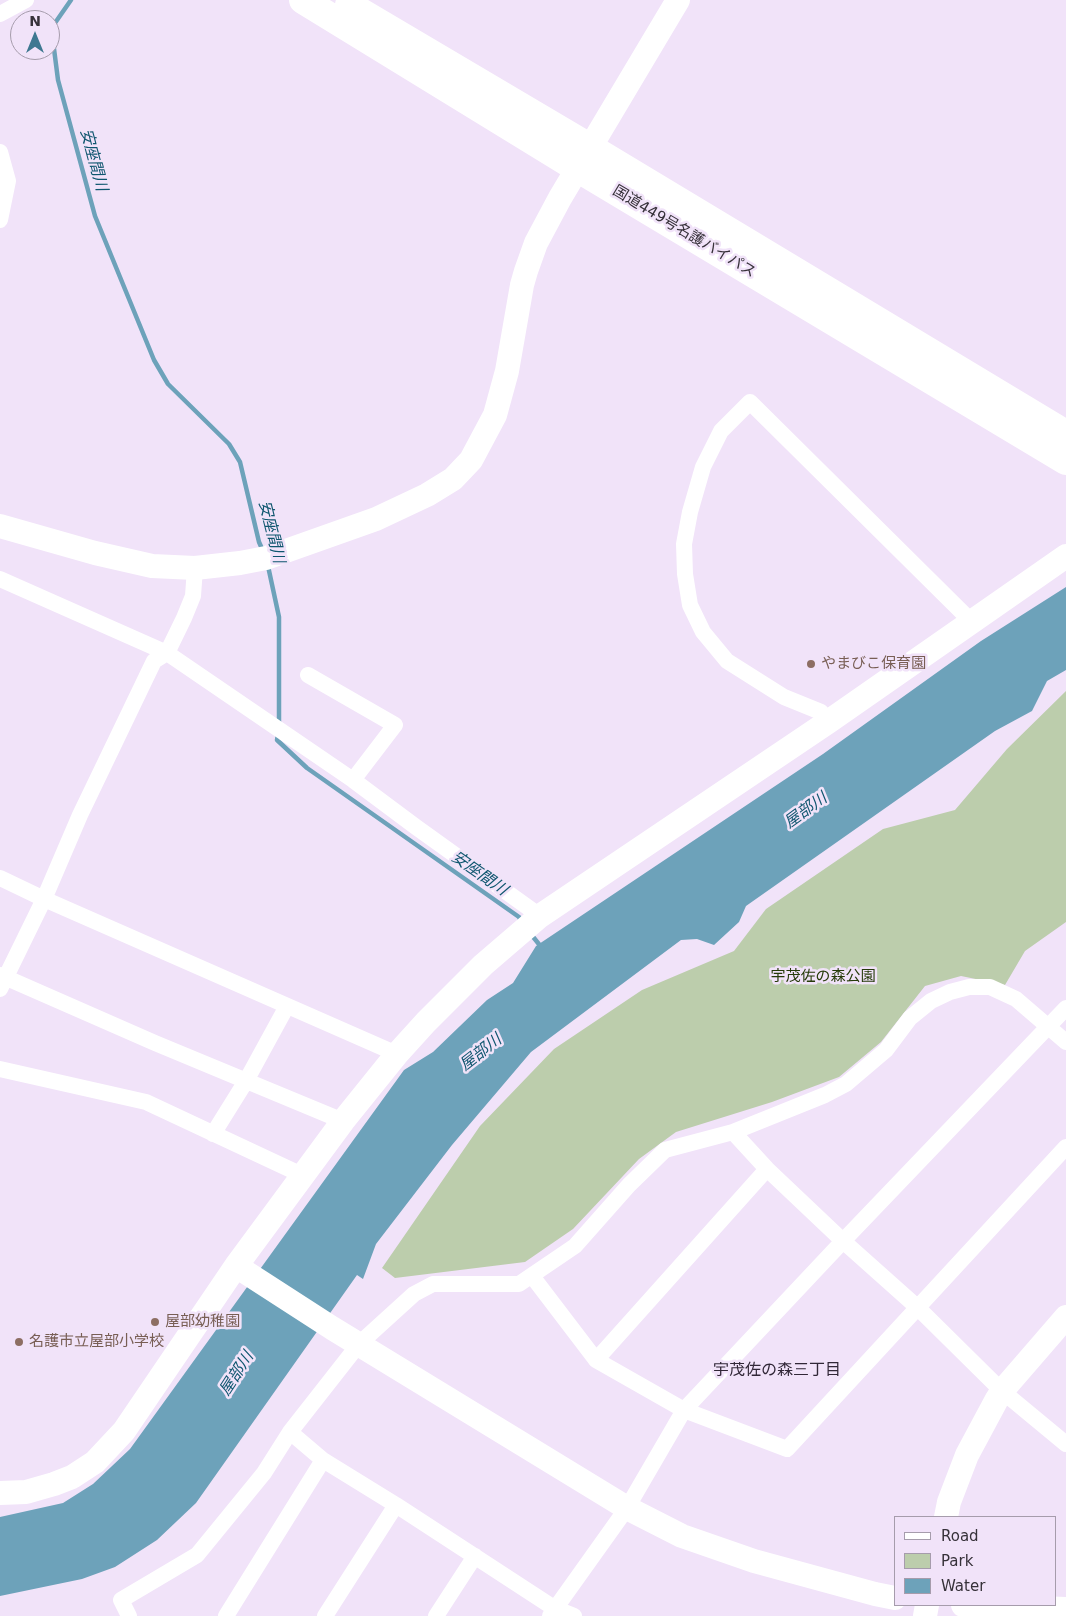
<!DOCTYPE html>
<meta charset="utf-8">
<style>
body{margin:0}
#map{position:relative;width:1066px;height:1616px;overflow:hidden;background:#f1e3f9;font-family:"DejaVu Sans",sans-serif}
canvas{display:block}
.legend{position:absolute;left:894px;top:1516px;width:162px;height:90px;box-sizing:border-box;background:#f1e3f9;border:1px solid #a69cac;margin:0;padding:6px 9px;list-style:none;font-size:15px;color:#363139}
.legend li{display:flex;align-items:center;gap:10px;height:25px}
.legend b{width:25px;border:1px solid #a69cac}
.north{position:absolute;left:10px;top:10px;width:50px;height:50px;box-sizing:border-box;background:#f1e3f9;border:1px solid #a69cac;border-radius:50%;rotate:0deg;font-size:14px;font-weight:700;line-height:20px;text-align:center;color:#363139}
.north::after{content:'';display:block;margin:auto;width:18px;height:22px;background:#3e7891;clip-path:polygon(50% 0,100% 100%,50% 72%,0 100%)}
</style>
<div id="map">
<canvas width="1066" height="1616"></canvas>
<ul class="legend">
<li><b style="height:6px;background:#fff"></b>Road</li>
<li><b style="height:14px;background:#bccdac"></b>Park</li>
<li><b style="height:14px;background:#6da2ba"></b>Water</li>
</ul>
<div class="north">N</div>
</div>
<script>
const c = document.querySelector('canvas').getContext('2d');
c.lineJoin = 'round';
function paint(path, color) { c.fillStyle = color; c.fill(path, 'evenodd'); }
const poly = rows => new Path2D(rows.map(r => 'M' + r).join(''));
function trace(path, color, width, dash) { c.strokeStyle = color; c.lineWidth = width; c.lineCap = dash ? 'butt' : 'round'; c.setLineDash(dash || []); c.stroke(path); }
function write(font, color, halo, rows, align = 'center') {
  c.font = font + ' "DejaVu Sans","Noto Sans JP",sans-serif'; c.lineWidth = 5; c.setLineDash([]); c.textBaseline = 'middle'; c.strokeStyle = halo; c.fillStyle = color; for (const [text, x, y, turn = 0] of rows) {
    c.save(); c.translate(x, y); c.rotate((+turn || 0) * Math.PI / 180); c.textAlign = isNaN(turn) ? turn : align; if (halo) c.strokeText(text, 0, 0); c.fillText(text, 0, 0); c.restore();
  }
}
paint(poly([
 [1066,691,1066,922,1025,951,1005,985,961,976,925,986,881,1042,839,1077,772,1102,676,1132,639,1159,573,1229,525,1262,395,1278,382,1268,480,1126,554,1049,642,990,734,951,766,909,883,829,955,810,1007,749]
]), '#bccdac');
paint(poly([
 [1066,587,1066,670,1047,681,1032,711,995,731,746,906,739,922,714,945,697,939,681,940,531,1052,452,1145,376,1244,363,1279,357,1275,196,1503,157,1540,115,1567,82,1579,0,1596,0,1517,63,1503,93,1484,130,1449,404,1070,433,1052,487,1000,513,983,536,946,823,754,981,641]
]), '#6da2ba');
trace(poly([
 [71,0,55,23,53,41,58,80,95,216,154,360,168,384,229,444,240,462,259,542,263,551],
 [268,566,279,617,279,724],
 [278,734,277,740,307,768,519,917,522,923],
 [530,933,542,948]
]), '#6da2ba', 4.5);
trace(poly([
 [0,14,26,0],
 [0,152,8,181,0,220],
 [0,579,167,653,353,780,416,827,540,916],
 [308,675,395,725,353,780],
 [828,722,821,712,784,697,727,661,703,632,690,605,685,574,684,544,690,512,703,467,721,431,750,402,972,622],
 [0,878,44,899,397,1054],
 [0,975,155,1043,343,1121],
 [0,989,44,899,80,815,154,661,167,653,184,618,193,596,195,568],
 [0,1069,146,1102,302,1175],
 [733,1132,767,1169,843,1241,917,1307,1002,1391,1066,1444],
 [213,1134,246,1081,287,1006],
 [532,1276,596,1360,684,1410,787,1449,1066,1147],
 [596,1360,767,1169],
 [290,1432,323,1460,396,1505,554,1608,574,1616],
 [129,1616,121,1600,197,1555,264,1473,290,1432,359,1344,414,1294,433,1284,519,1284,575,1246,629,1185,665,1150,733,1132,825,1095,846,1084,886,1050,910,1018,931,1001,950,992,969,987,990,987,1016,999,1066,1042],
 [226,1616,323,1460],
 [325,1616,396,1505],
 [436,1616,475,1556],
 [550,1616,627,1508,684,1410,843,1241,1066,1008]
]), '#fff', 16);
trace(poly([
 [0,526,95,553,152,566,195,568,240,563,266,558,376,519,427,495,453,479,471,460,495,415,507,371,522,285,526,271,536,243,560,198,678,0],
 [236,1266,332,1328,627,1508,682,1536,754,1561,875,1594,895,1598],
 [0,1493,26,1492,54,1484,72,1477,95,1462,124,1431,236,1266,343,1121,397,1054,426,1022,483,965,540,916,828,722,1066,556],
 [946,1517,949,1502,967,1455,997,1399,1002,1391,1066,1317],
 [963,1605,1066,1609],
 [925,1616,927,1605]
]), '#fff', 24);
trace(poly([
 [303,0,577,168,1066,461],
 [349,5,591,148,1066,434]
]), '#fff', 28);
for (const [x, y, r, color] of [
 [811,664,5,"#8d6e63"],
 [155,1322,5,"#8d6e63"],
 [19,1342,5,"#8d6e63"]
]) { const dot = new Path2D(); dot.arc(x, y, r, 0, 2 * Math.PI); c.fillStyle = color; c.fill(dot); trace(dot, '#f1e3f9', 2); }
write('15px', '#363139', '#f1e3f9', [
 ["国道449号名護バイパス",684,232,31]
]);
write('15px', '#785e54', '#f1e3f9', [
 ["やまびこ保育園",821,664],
 ["屋部幼稚園",165,1322],
 ["名護市立屋部小学校",29,1342]
], 'left');
write('15px', '#253a08', '#f1e3f9', [
 ["宇茂佐の森公園",823,977]
]);
write('italic 16px', '#0f566f', '#f1e3f9', [
 ["安座間川",93,160,75],
 ["安座間川",271,532,76],
 ["屋部川",806,811,-36],
 ["安座間川",479,874,35],
 ["屋部川",481,1053,-38],
 ["屋部川",237,1374,-57]
]);
write('16px', '#312737', '#f1e3f9', [
 ["宇茂佐の森三丁目",777,1371]
]);
</script>
